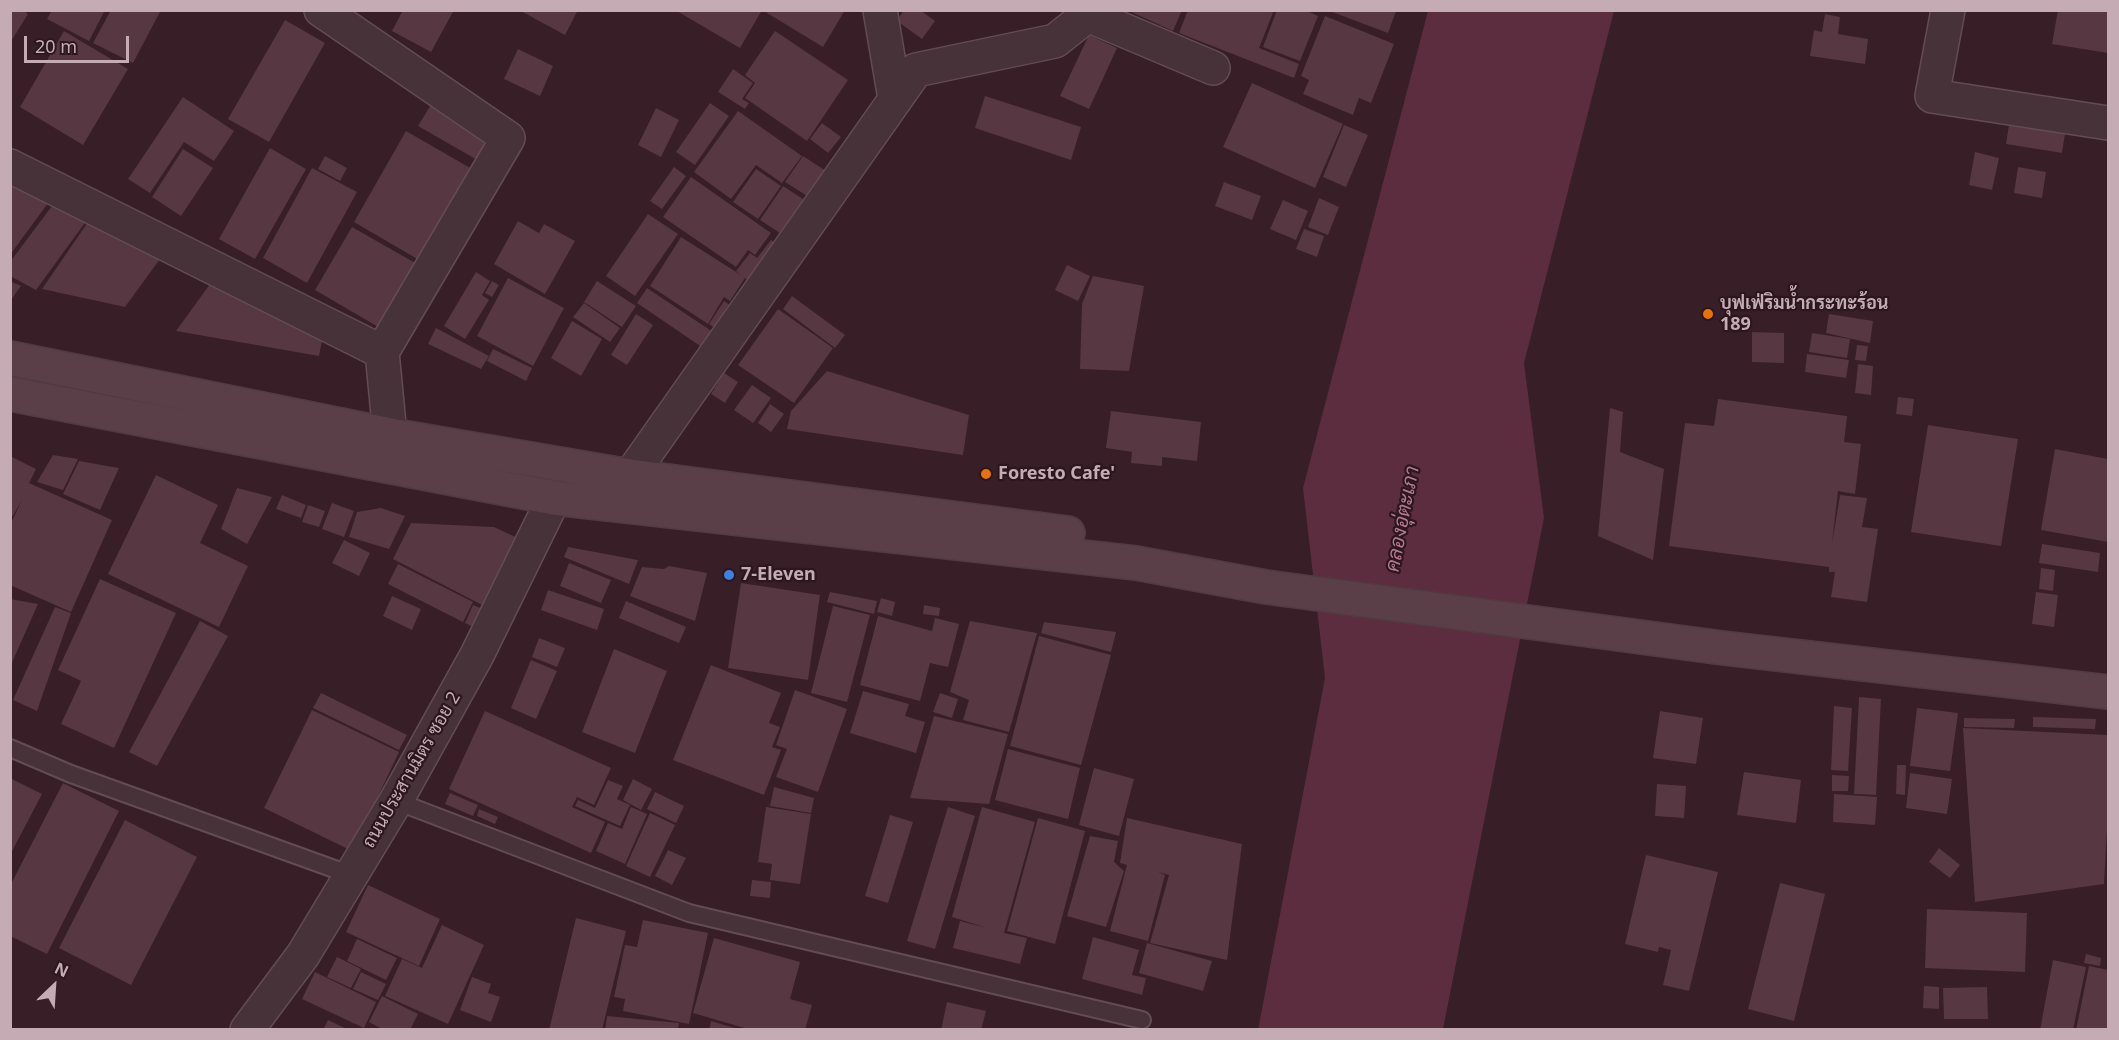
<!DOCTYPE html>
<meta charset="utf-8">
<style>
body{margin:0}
#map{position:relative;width:2119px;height:1040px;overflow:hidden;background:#371e27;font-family:"Noto Sans",sans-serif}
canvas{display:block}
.frame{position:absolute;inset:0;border:12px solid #c5abb4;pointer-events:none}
.north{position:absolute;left:24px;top:956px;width:60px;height:60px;-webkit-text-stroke:4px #2c171f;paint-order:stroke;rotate:25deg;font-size:16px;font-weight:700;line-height:24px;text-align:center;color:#c5abb4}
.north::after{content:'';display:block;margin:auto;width:21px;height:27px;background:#c5abb4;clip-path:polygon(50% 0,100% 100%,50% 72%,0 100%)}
.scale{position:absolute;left:24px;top:36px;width:105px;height:27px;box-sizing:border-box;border:3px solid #c5abb4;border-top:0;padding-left:8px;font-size:18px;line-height:21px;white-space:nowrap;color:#c5abb4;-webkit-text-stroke:4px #2c171f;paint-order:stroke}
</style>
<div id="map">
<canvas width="2119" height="1040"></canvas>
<div class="frame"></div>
<div class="north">N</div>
<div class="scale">20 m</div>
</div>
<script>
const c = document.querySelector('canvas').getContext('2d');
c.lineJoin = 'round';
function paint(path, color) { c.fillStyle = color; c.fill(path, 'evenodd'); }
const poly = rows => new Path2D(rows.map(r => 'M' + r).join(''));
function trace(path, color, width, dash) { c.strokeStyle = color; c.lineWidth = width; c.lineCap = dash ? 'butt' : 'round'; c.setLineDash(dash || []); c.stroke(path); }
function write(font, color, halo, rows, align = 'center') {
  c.font = font + ' "Noto Sans",Sarabun,sans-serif'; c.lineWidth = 4.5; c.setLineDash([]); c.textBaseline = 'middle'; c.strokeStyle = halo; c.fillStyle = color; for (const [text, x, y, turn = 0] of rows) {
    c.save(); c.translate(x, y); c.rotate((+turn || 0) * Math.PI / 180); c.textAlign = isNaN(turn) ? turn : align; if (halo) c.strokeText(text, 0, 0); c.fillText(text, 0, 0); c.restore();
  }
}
paint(poly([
 [1428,11,1614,11,1524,363,1544,518,1443,1029,1258,1030,1325,678,1303,488]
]), '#5c2d3e');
paint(poly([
 [10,10,23,10,28,14,10,43],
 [52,10,105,10,89,41,47,19],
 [111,10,161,10,133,63,93,43],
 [403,10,454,10,431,52,392,31],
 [519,10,578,10,565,35],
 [675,10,762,10,740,48],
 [768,10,845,10,823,47,767,13],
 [904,10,920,10,935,21,922,39,897,21],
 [1127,10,1182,10,1173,31],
 [1188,10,1274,10,1259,48,1299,64,1294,78,1179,33],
 [1277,10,1305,10,1318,16,1300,61,1263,47],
 [1327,10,1395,10,1396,11,1388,33],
 [2058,10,2108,10,2108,53,2052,44],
 [1825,14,1840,17,1838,34,1868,39,1865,64,1810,56,1814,30,1822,32],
 [1325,16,1394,44,1371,103,1359,98,1353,115,1303,94,1309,80,1301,76],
 [285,20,325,43,269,142,228,119],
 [64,31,128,69,83,145,20,107],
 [775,31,848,80,807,141,745,98,755,83,745,75],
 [1089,35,1117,48,1089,109,1060,96],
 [518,49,553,66,540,96,504,79],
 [733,69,753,83,742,99,749,103,745,109,718,92],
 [1252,83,1343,124,1315,188,1223,147],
 [985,96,1081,127,1071,160,975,128],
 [183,97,234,131,214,161,184,142,150,193,128,179],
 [432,103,493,139,479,161,418,126],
 [710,103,729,116,695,165,676,152],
 [656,108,679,120,661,157,638,145],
 [738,111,802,156,782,183,756,165,731,199,694,172],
 [2010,118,2066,127,2062,153,2006,144],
 [822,123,841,137,828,153,810,139],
 [1344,125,1368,135,1346,187,1323,177],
 [406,131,472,169,419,260,354,222],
 [270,148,306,169,255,259,219,239],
 [183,149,213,168,181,216,152,197],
 [1975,152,1999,158,1992,190,1969,185],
 [325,156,347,168,340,181,318,169],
 [803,156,829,173,812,199,785,182],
 [674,167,686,176,662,209,650,201],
 [2018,167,2046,172,2042,198,2014,193],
 [312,168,357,192,307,283,263,258],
 [756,169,781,186,758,219,733,202],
 [691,177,771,233,755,255,748,250,736,267,663,217],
 [10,180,51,199,10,255],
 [1224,182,1261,196,1252,220,1215,206],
 [783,186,812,205,789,239,760,220],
 [1319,198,1339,207,1328,235,1308,227],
 [1283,200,1308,211,1296,240,1270,229],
 [55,202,87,220,36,290,10,276,10,262],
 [648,214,678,234,635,296,606,276],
 [518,221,539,233,544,224,575,241,545,294,494,264],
 [88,222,160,259,125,307,42,289],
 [352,227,417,264,380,328,315,290],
 [1304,229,1324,236,1317,257,1296,249],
 [681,237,741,275,736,271,750,253,757,258,771,240,784,249,756,286,745,278,730,301,724,297,708,324,650,286],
 [1067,265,1090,276,1078,301,1055,290],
 [476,272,490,281,482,295,489,300,465,339,444,326],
 [1093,276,1144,286,1129,371,1080,369,1082,304],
 [508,278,564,308,533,366,477,336],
 [10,281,21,286,10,301],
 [492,281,499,285,492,297,485,293],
 [597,281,636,306,622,327,584,302],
 [210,284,322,340,319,356,176,331],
 [647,288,716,334,706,350,637,303],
 [792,296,845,335,835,348,783,309],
 [724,301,731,306,716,329,709,324],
 [584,303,620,328,610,342,573,317],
 [778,309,833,348,794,403,738,365],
 [636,314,653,325,627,365,611,355],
 [1829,314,1873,321,1870,343,1826,333],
 [572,321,602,339,581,376,551,358],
 [436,328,489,356,481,369,428,344],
 [1752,332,1784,333,1784,363,1752,362],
 [1812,333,1850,339,1847,358,1809,352],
 [1857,345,1868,346,1866,361,1855,360],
 [493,349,532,368,526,381,487,361],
 [1807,354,1849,360,1846,378,1805,372],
 [1858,364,1873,366,1871,395,1855,393],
 [827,371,969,415,963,455,787,429,791,411],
 [724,373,738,382,725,403,711,394],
 [752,385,771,398,753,423,734,410],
 [1898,397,1914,399,1912,416,1896,414],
 [1718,399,1847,416,1844,442,1861,444,1855,494,1838,491,1832,544,1840,495,1867,498,1862,527,1878,529,1867,602,1831,597,1835,572,1829,572,1829,567,1669,546,1685,423,1714,426],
 [770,404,784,414,771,432,758,423],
 [1610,408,1623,412,1620,452,1664,469,1653,560,1598,536],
 [1111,411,1201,422,1197,461,1162,457,1162,466,1131,463,1132,452,1106,448],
 [1928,425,2018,439,2001,546,1911,532],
 [2055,449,2108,459,2108,542,2041,530],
 [53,455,78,459,63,490,37,482],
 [10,456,36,469,29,483,112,520,71,612,10,585,10,525,22,500,10,521],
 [79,461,119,468,100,510,63,494],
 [156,475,218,505,200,543,248,566,219,627,108,574],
 [237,488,272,497,247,544,221,529],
 [282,495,306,505,301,518,276,509],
 [332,503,354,511,344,537,322,529],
 [308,505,325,511,319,527,302,522],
 [381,508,405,516,389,549,349,537,357,512],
 [411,523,494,527,520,539,486,607,393,559],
 [344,540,370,553,359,576,332,563],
 [2042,544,2100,553,2098,572,2039,563],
 [568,547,638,560,629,584,564,557],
 [569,563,611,580,601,603,560,586],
 [398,564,473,602,463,622,388,584],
 [669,566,707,573,695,621,630,596,642,567,664,569],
 [2041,568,2055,570,2053,591,2039,589],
 [100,579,176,613,114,748,61,724,81,681,58,670],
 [741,583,820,595,808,680,728,668],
 [548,590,604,609,597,630,541,610],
 [830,592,877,601,874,614,827,602],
 [2036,592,2058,595,2054,627,2032,624],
 [392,596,421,609,412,630,383,616],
 [881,598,895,602,892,616,877,612],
 [10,599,38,604,10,667],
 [626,601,686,627,679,643,619,618],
 [473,605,486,610,477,629,465,623],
 [924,605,940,608,939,616,923,614],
 [833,606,870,615,847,702,811,693],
 [55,607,71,613,37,711,13,700],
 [878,616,932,631,935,618,959,624,948,667,930,663,920,701,860,685],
 [200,621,228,636,157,766,129,752],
 [970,621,1037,633,1009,732,963,720,969,700,950,692],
 [1044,622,1116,632,1111,652,1041,633],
 [1039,636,1111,655,1081,765,1010,746],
 [539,638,565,648,557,667,532,657],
 [614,649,667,671,635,753,582,732],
 [531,660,557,671,536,719,511,708],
 [711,665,781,693,769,723,780,727,772,747,781,750,764,795,673,760],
 [795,690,847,709,818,792,776,777,787,749,776,745],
 [863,691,909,704,905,716,925,722,916,753,850,733],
 [321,693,407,735,399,750,313,708],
 [940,693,958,699,952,718,933,712],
 [1859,697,1881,699,1876,795,1854,794],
 [1834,706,1852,708,1848,771,1831,770],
 [1917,708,1958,713,1950,771,1910,766],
 [312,710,399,752,352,851,264,808],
 [485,711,611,768,594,805,577,797,572,807,605,822,591,853,449,789],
 [1660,711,1703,718,1696,764,1653,758],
 [934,716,1008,734,989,804,910,798],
 [2033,717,2096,719,2095,729,2033,727],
 [1964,718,2015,719,2014,728,1964,727],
 [1963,728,2108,735,2108,812,2104,884,1975,902],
 [1008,749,1080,768,1068,819,995,800],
 [1897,765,1906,765,1905,795,1896,794],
 [1094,768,1134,779,1119,836,1079,825],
 [1744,772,1801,780,1796,823,1737,815],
 [1910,773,1952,779,1947,814,1906,808],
 [1832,775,1849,776,1848,791,1832,791],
 [10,778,42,794,10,855],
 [633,779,652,789,641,810,623,800],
 [608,780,623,786,617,799,630,805,620,826,575,806,578,800,595,808],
 [63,783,119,811,47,954,10,936,10,886],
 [1657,784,1686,786,1684,818,1655,816],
 [774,787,814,798,811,813,770,806],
 [655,792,684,806,676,823,647,809],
 [450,793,478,805,473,816,445,804],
 [1834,794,1877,797,1875,825,1833,822],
 [631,807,647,814,625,864,596,851,608,823,622,829],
 [766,807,811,814,800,884,770,880,772,864,758,862],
 [948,807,975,816,935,949,907,941],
 [982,807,1035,822,1004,933,1027,938,1020,964,953,948,960,921,987,928,952,917],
 [479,809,498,817,495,824,477,816],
 [650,813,675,825,650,877,626,866],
 [890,815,913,822,888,903,865,896],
 [1038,818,1085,831,1055,944,1007,931],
 [1127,818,1242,844,1227,960,1150,943,1169,875,1158,872,1165,875,1148,941,1110,931,1127,865,1120,863],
 [125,820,197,857,131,985,59,948],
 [1090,836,1118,841,1114,862,1124,871,1106,927,1067,916],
 [1939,848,1960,865,1950,878,1929,862],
 [668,850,686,858,672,885,655,876],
 [1646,855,1718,872,1689,991,1663,985,1671,950,1659,947,1658,952,1625,944],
 [752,880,771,882,770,898,750,896],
 [1780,883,1825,894,1794,1021,1748,1009],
 [368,885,440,919,419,966,346,932],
 [1927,909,2027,913,2025,972,1925,968],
 [576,918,626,931,602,1030,549,1030],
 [643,920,708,933,689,1024,623,1011,625,999,614,997,625,945,637,947],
 [442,925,484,945,448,1024,385,996,402,959,422,968],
 [1093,937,1139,950,1132,975,1146,978,1142,995,1082,979],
 [714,938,800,962,790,999,812,1005,805,1030,751,1030,693,1013],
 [357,939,397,958,386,980,347,961],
 [1147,943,1212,961,1203,991,1139,973],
 [2086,954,2101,958,2100,966,2084,963],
 [337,957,361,969,351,988,327,977],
 [2053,960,2086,967,2073,1030,2040,1030],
 [2089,966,2108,970,2108,1030,2076,1030],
 [315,972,376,1002,364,1028,302,999],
 [361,972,386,984,378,1000,353,989],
 [472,977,491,984,488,993,500,997,491,1022,460,1010],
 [1924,986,1939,987,1939,1009,1923,1008],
 [1987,987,1988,1019,1944,1019,1943,988],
 [382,996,418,1014,410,1030,384,1030,369,1022],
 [947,1002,986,1011,981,1030,941,1030],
 [607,1016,679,1023,678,1030,605,1030],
 [328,1020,349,1030,323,1030],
 [711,1021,738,1029,738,1030,709,1030]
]), '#563742');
const service = poly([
 [10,748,71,774,351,875],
 [396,801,689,913,1142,1020]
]);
const minor = poly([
 [321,10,508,138,382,352],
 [880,10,895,99],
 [1948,10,1932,96,2108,123],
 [1090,16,1213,68],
 [10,166,382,352,390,435],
 [630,476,916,70,1055,41,1094,10],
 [247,1030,303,955,396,801,477,655,554,498]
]);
const secondary = poly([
 [10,358,390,435,630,476,1068,533],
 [10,394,554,498,1136,563,1266,587,1723,648,2108,692]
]);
trace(service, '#634c54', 20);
trace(minor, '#634c54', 36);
trace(secondary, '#513b43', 36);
trace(service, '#483239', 16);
trace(minor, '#483239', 33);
trace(secondary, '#5b3f48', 33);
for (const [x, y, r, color] of [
 [1708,314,6,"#e8710a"],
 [986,474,6,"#e8710a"],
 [729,575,6,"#3f7fe0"]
]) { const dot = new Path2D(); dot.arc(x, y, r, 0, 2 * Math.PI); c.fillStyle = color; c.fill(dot); trace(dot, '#2c171f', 2); }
write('bold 18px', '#c5abb4', '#2c171f', [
 ["บุฟเฟ่ริมน้ำกระทะร้อน",1720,304],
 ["189",1720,325],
 ["Foresto Cafe'",998,474],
 ["7-Eleven",741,575]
], 'left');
write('18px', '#c5abb4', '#2c171f', [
 ["ถนนประสานมิตร ซอย 2",412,770,-60]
]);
write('italic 20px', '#b4798f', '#2c171f', [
 ["คลองอุ่ตะเภา",1403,519,-79]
]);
</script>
